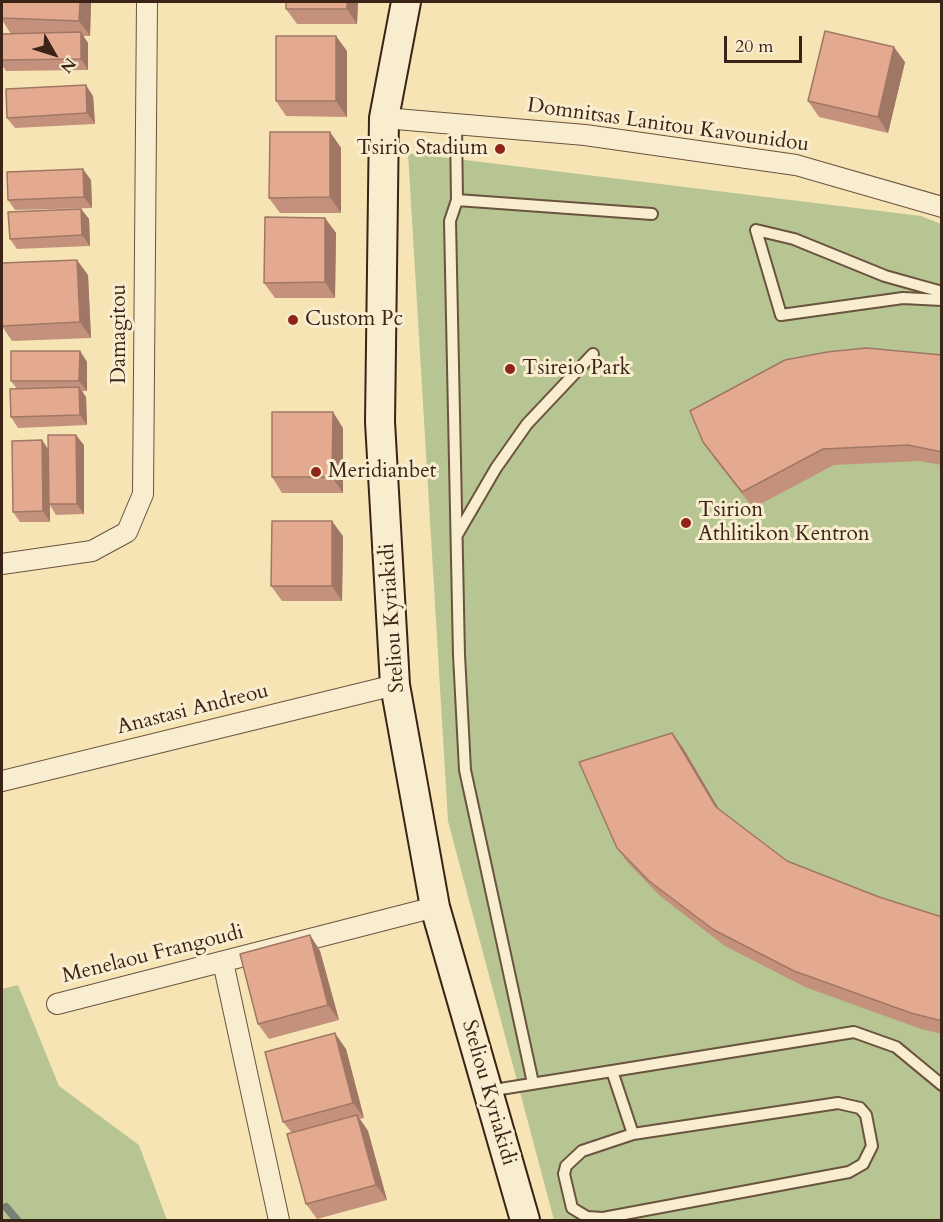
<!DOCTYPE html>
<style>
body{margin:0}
#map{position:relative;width:943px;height:1222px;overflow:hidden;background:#f6e4b5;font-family:Cardo,serif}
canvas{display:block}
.frame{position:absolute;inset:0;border:3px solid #3b2318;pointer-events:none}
.north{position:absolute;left:24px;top:24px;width:60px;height:60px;-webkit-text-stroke:4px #f9edcf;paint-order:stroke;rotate:129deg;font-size:16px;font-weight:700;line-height:24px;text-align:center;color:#3b2318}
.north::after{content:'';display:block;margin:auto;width:21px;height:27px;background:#3b2318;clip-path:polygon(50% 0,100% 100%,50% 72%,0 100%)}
.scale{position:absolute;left:724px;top:36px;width:78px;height:27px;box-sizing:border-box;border:3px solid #3b2318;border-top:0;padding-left:8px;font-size:18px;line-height:21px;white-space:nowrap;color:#3b2318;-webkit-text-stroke:4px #f9edcf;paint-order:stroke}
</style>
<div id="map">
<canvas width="943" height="1222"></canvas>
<div class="frame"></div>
<div class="north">N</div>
<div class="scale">20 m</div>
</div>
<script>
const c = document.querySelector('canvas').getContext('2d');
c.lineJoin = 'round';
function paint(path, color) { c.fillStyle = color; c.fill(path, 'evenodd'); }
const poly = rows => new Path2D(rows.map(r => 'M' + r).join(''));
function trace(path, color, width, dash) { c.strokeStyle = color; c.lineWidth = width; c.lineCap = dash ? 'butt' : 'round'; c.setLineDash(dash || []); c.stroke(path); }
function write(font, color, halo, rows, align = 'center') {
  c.font = font + ' Cardo,serif'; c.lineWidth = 6; c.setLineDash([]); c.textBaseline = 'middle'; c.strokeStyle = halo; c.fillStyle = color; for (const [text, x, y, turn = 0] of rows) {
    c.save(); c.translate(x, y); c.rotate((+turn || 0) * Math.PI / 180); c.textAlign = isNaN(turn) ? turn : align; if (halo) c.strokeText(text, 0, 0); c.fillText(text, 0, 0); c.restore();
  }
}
paint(poly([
 [408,153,921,216,941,224,941,1220,554,1220,448,821],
 [18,985,59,1086,139,1145,167,1220,2,1220,2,989]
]), '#b7c592');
trace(poly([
 [6,1207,17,1220]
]), '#768073', 8);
const lane = poly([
 [456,126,457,200],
 [942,292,885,276,794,239,756,230,781,315,903,298,942,300],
 [457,535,496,468,527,424,593,354],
 [612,1071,633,1134],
 [533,1083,465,770,459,655,450,221,457,200,652,214],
 [488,1091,854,1032,896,1047,942,1085],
 [838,1103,860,1108,866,1115,872,1146,863,1164,849,1172,603,1218,587,1217,572,1208,564,1174,566,1166,582,1151,633,1134,838,1103]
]);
const street = poly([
 [384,118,585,135,796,165,942,207],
 [2,564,92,551,127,532,143,494,147,2],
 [2,781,395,685],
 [223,962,279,1220],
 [57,1004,435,907]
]);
const secondary = poly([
 [406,2,384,118,380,422,395,685,435,907,525,1220]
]);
trace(lane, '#6a533f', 14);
trace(street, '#6a533f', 22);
trace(secondary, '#3b2318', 32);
trace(lane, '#f9edcf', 10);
trace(street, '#f9edcf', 20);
trace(secondary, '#f9edcf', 28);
paint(poly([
 [2,2,91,2,90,36,83,36,88,43,88,70,6,71,2,65,2,34,11,34,2,20],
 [286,2,358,2,357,24,297,24,286,9],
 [347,51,347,117,286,116,276,101],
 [905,62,888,133,819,117,808,101],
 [93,96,95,124,15,128,7,118],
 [330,132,341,148,341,213,280,213,269,198],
 [91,180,92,208,15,210,8,200],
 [81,209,89,219,90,246,17,249,10,239],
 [325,218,336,233,335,298,275,298,264,283],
 [88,275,91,338,12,341,2,326],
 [80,351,87,362,87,391,82,391,86,397,87,425,18,428,11,417,17,389,11,381],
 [942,355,942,465,919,461,834,465,753,508,714,458,703,442],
 [343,428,343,493,282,493,272,477],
 [42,440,48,449,84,445,84,514,56,515,50,505,50,522,20,522,13,512],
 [343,536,342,601,282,601,271,586],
 [672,733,683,748,719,809,787,861,879,897,942,917,942,1034,921,1029,805,987,725,946,660,896,628,863,617,848],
 [310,935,320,951,339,1020,269,1039,258,1024],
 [346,1049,364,1118,360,1119,368,1131,387,1200,317,1219,306,1204,292,1133,283,1122]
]), '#c4927c');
paint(poly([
 [80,2,91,2,90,36,79,21],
 [347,2,358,2,357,24,347,9],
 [81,32,88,43,88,70,81,59],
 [336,36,347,51,347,117,336,101],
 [894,47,905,62,888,133,878,117],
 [86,85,93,96,95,124,87,113],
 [330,132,341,148,341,213,330,197],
 [83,169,91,180,92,208,84,197],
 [81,209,89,219,90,246,82,235],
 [325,218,336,233,335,298,325,282],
 [77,260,88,275,91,338,80,322],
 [80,351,87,362,87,391,79,381],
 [79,387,86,397,87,425,80,415],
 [333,412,343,428,343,493,332,477],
 [76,435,84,445,84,514,77,504],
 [42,440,49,451,50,522,43,511],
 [332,521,343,536,342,601,332,586],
 [672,733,683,748,727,823,716,807],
 [310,935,320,951,339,1020,328,1005],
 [335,1033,346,1049,364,1118,353,1103],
 [357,1115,368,1131,387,1200,376,1185]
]), '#a07765');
const building = poly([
 [2,2,80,2,79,21,2,18,2,2],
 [286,2,347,2,347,9,286,9,286,2],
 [825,31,894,47,878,117,808,101,825,31],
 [81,32,81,59,2,60,2,34,81,32],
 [276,36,336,36,336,101,276,101,276,36],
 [86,85,87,113,7,118,6,89,86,85],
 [270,132,330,132,330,197,269,198,270,132],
 [83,169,84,197,8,200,7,172,83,169],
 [81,209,82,235,10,239,8,212,81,209],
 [265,217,325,218,325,282,264,283,265,217],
 [77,260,80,322,2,326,2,263,77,260],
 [866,348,942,355,942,452,908,445,823,449,742,492,703,442,690,411,785,360,827,352,866,348],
 [11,351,80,351,79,381,11,381,11,351],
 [79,387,80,415,11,417,10,389,79,387],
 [272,412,333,412,332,477,272,477,272,412],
 [48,435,76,435,77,504,49,504,48,435],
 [42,440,43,511,13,512,12,441,42,440],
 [272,521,332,521,332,586,271,586,272,521],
 [672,733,716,807,787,861,879,897,942,917,942,1021,911,1013,794,971,714,930,649,881,617,848,579,762,672,733],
 [310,935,328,1005,258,1024,240,954,310,935],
 [335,1033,353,1103,283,1122,265,1052,335,1033],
 [357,1115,376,1185,306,1204,287,1134,357,1115]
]);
paint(building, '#e4aa90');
trace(building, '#a07765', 1.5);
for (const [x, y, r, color] of [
 [500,149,6,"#8f2418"],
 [293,320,6,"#8f2418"],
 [510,369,6,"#8f2418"],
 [316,472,6,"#8f2418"],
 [686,523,6,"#8f2418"]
]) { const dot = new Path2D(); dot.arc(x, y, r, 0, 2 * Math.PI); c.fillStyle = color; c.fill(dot); trace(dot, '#f9edcf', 2); }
write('21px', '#3b2318', '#f9edcf', [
 ["Domnitsas Lanitou Kavounidou",668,126,8],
 ["Damagitou",120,334,-90],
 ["Steliou Kyriakidi",393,618,-94],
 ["Anastasi Andreou",193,710,-14],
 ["Menelaou Frangoudi",153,955,-14],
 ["Steliou Kyriakidi",488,1093,74]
]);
write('21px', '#3b2318', '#f9edcf', [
 ["Tsirio Stadium",488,149,"right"],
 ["Custom Pc",305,320],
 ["Tsireio Park",522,369],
 ["Meridianbet",328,472],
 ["Tsirion",698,511],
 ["Athlitikon Kentron",698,535]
], 'left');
</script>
